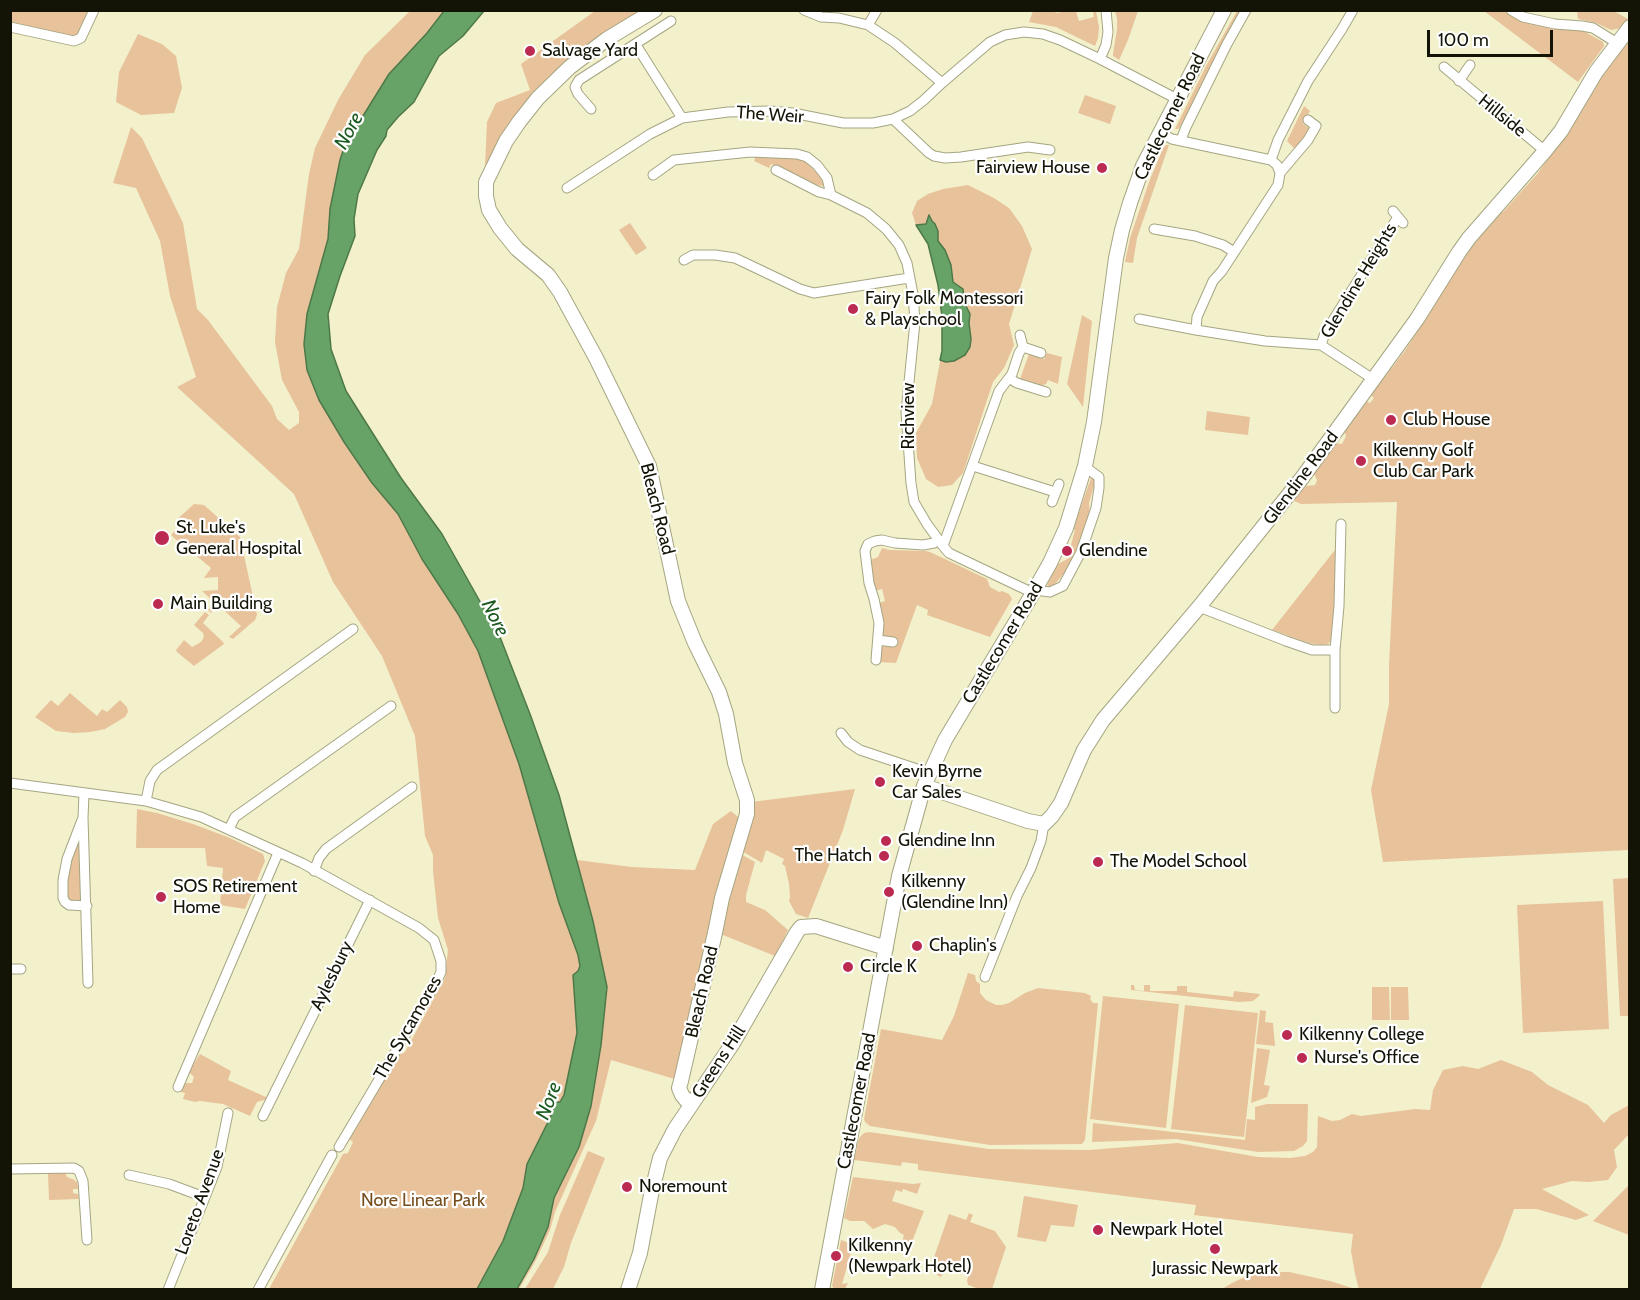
<!DOCTYPE html>
<style>
body{margin:0}
#map{position:relative;width:1640px;height:1300px;overflow:hidden;background:#f2f1cc;font-family:Cabin,sans-serif}
canvas{display:block}
.frame{position:absolute;inset:0;border:12px solid #131306;pointer-events:none}
.scale{position:absolute;left:1427px;top:30px;width:126px;height:27px;box-sizing:border-box;border:3px solid #131306;border-top:0;padding-left:8px;font-size:18px;line-height:21px;white-space:nowrap;color:#131306;-webkit-text-stroke:4px #fff;paint-order:stroke}
</style>
<div id="map">
<canvas width="1640" height="1300"></canvas>
<div class="frame"></div>
<div class="scale">100 m</div>
</div>
<script>
const c = document.querySelector('canvas').getContext('2d');
c.lineJoin = 'round';
function paint(path, color) { c.fillStyle = color; c.fill(path, 'evenodd'); }
const poly = rows => new Path2D(rows.map(r => 'M' + r).join(''));
function trace(path, color, width, dash) { c.strokeStyle = color; c.lineWidth = width; c.lineCap = dash ? 'butt' : 'round'; c.setLineDash(dash || []); c.stroke(path); }
function write(font, color, halo, rows, align = 'center') {
  c.font = font + ' Cabin,sans-serif'; c.lineWidth = 4.5; c.setLineDash([]); c.textBaseline = 'middle'; c.strokeStyle = halo; c.fillStyle = color; for (const [text, x, y, turn = 0] of rows) {
    c.save(); c.translate(x, y); c.rotate((+turn || 0) * Math.PI / 180); c.textAlign = isNaN(turn) ? turn : align; if (halo) c.strokeText(text, 0, 0); c.fillText(text, 0, 0); c.restore();
  }
}
paint(poly([
 [11,11,91,11,78,35,75,37,11,22],
 [410,11,444,11,345,145,340,160,330,209,328,239,307,314,304,344,307,370,319,400,344,442,372,483,398,514,422,559,458,614,478,651,519,764,559,903,578,955,580,966,578,971,576,1008,577,1033,564,1095,527,1164,523,1188,503,1241,477,1289,269,1289,343,1154,348,1153,353,1142,348,1138,356,1129,397,1056,405,1052,445,978,448,950,438,918,433,871,433,855,425,836,415,736,382,656,333,582,294,494,177,387,196,377,170,296,160,241,136,188,113,183,131,127,142,138,183,223,197,309,208,320,272,406,277,419,289,430,299,423,299,412,282,380,275,342,277,307,286,273,299,249,309,174,315,148,338,100,365,55],
 [595,11,647,11,583,50,503,137,485,166,487,122,496,103,530,90,521,64],
 [1033,11,1052,11,1057,13,1065,11,1076,11,1079,21,1094,17,1093,11,1096,11,1099,27,1098,38,1095,46,1056,27,1029,22],
 [1115,11,1138,11,1128,40,1119,60,1113,56,1113,54,1117,29,1117,19],
 [1237,11,1242,11,1219,51,1180,127,1178,129,1175,129,1206,66],
 [1484,11,1504,11,1515,17,1534,24,1559,29,1587,30,1587,33,1603,42,1604,46,1578,82],
 [1577,11,1614,11,1628,19,1621,28,1611,30,1596,23,1578,19],
 [138,34,162,44,176,56,182,88,174,113,141,115,116,102,119,72],
 [1629,37,1629,850,1383,862,1371,790,1389,704,1389,665,1397,502,1301,504,1292,500,1306,486,1315,485,1317,480,1313,472,1333,443,1342,444,1346,436,1343,429,1362,403,1366,401,1370,403,1374,398,1371,395,1404,352,1428,316,1450,277,1475,240,1500,212,1503,212,1538,173,1554,150,1601,73],
 [1085,95,1116,106,1110,124,1078,113],
 [1304,106,1310,111,1303,124,1309,128,1296,150,1287,141],
 [1166,145,1169,145,1137,238,1133,263,1125,262,1130,238,1149,182,1163,148],
 [756,155,803,159,819,175,824,184,823,186,813,184,771,164,769,168,754,161],
 [968,185,994,198,1009,208,1022,226,1032,249,1009,324,1014,345,1004,368,993,382,963,473,952,485,938,487,926,479,917,458,916,433,932,404,942,351,942,317,938,285,928,244,916,225,912,213,917,201,928,194,943,189],
 [630,223,647,248,636,255,619,230],
 [1082,315,1092,321,1083,407,1067,384],
 [1047,353,1062,357,1058,384,1048,380,1046,384,1040,386,1020,379,1029,354,1044,359],
 [1207,411,1250,417,1248,435,1205,430],
 [1091,478,1096,479,1089,503,1090,516,1079,548,1066,571,1055,584,1050,587,1047,585,1058,564,1069,558,1073,550,1071,545,1075,530,1073,529],
 [194,504,204,505,240,537,257,615,255,620,233,639,229,637,241,626,218,605,211,613,208,610,214,602,202,591,218,590,218,577,204,578,211,568,187,548,179,556,177,553,183,546,171,535,179,526,174,522],
 [1338,546,1336,598,1331,641,1328,644,1321,645,1309,643,1272,630],
 [882,548,890,550,926,551,930,552,987,579,990,587,999,592,1002,591,1009,594,1012,599,990,637,927,615,928,610,917,605,896,663,878,662,879,649,883,646,894,647,895,639,885,638,881,634,878,603,885,601,882,589,874,591,868,561,878,557],
 [205,612,209,615,203,623,223,642,224,644,194,666,177,652,176,650,184,640,192,647,201,642,204,637,203,633,194,625],
 [70,693,97,716,102,709,107,712,120,700,127,707,128,712,125,717,105,729,90,732,74,733,56,731,35,717,51,700,58,706],
 [855,789,843,830,808,918,796,914,789,901,790,897,789,884,785,866,782,864,784,859,766,850,762,863,740,850,751,802],
 [137,809,157,813,193,824,230,838,263,854,265,861,245,909,220,905,223,868,207,866,205,848,136,848],
 [731,811,738,817,738,830,678,1080,611,1060,596,1121,555,1212,550,1230,536,1260,519,1289,517,1290,534,1259,548,1227,554,1198,579,1147,607,987,593,921,577,860,632,867,695,870,713,824],
 [81,837,82,900,71,901,66,897,68,877,73,855],
 [739,853,755,862,746,895,746,902,765,910,788,930,775,956,718,933],
 [1629,878,1629,1016,1620,1016,1613,879],
 [1603,901,1609,1029,1523,1033,1517,905],
 [968,973,975,975,976,981,980,984,980,993,986,1000,996,1005,1002,1005,1009,1003,1025,993,1038,988,1085,993,1091,996,1090,999,1093,1003,1098,1003,1085,1140,1082,1144,990,1145,870,1126,865,1122,864,1119,881,1029,942,1040,954,1016],
 [1131,985,1134,985,1135,990,1144,991,1144,985,1150,985,1150,991,1177,991,1177,986,1187,986,1187,992,1233,997,1234,991,1260,994,1258,997,1253,1001,1239,1002,1131,990],
 [1372,987,1389,987,1390,1020,1372,1020],
 [1391,987,1408,987,1409,1020,1391,1020],
 [1103,996,1179,1004,1166,1128,1090,1119],
 [1185,1005,1258,1013,1244,1137,1171,1129],
 [1260,1010,1266,1011,1265,1022,1273,1023,1275,1046,1256,1044],
 [1257,1048,1270,1050,1264,1085,1270,1086,1267,1097,1251,1103],
 [200,1054,231,1071,228,1080,268,1098,264,1100,257,1102,250,1116,223,1104,200,1101,195,1102,183,1099,185,1093,181,1092,183,1085,186,1083,192,1083,194,1077,190,1073,190,1070],
 [1501,1060,1532,1072,1548,1085,1588,1105,1604,1123,1611,1115,1629,1105,1629,1134,1614,1150,1617,1167,1608,1180,1588,1182,1572,1181,1542,1189,1589,1215,1576,1220,1536,1209,1514,1209,1501,1245,1480,1289,1359,1289,1355,1274,1351,1251,1353,1234,1194,1215,1196,1205,918,1170,918,1164,902,1162,901,1166,854,1160,859,1138,864,1133,869,1132,989,1149,1089,1150,1178,1143,1258,1157,1290,1158,1305,1156,1313,1152,1317,1147,1318,1116,1332,1121,1340,1120,1352,1114,1361,1116,1415,1109,1430,1110,1433,1090,1443,1070,1463,1066,1478,1069],
 [1267,1104,1308,1104,1307,1141,1303,1146,1294,1151,1258,1152,1176,1139,1092,1142,1093,1123,1245,1140,1247,1119,1255,1120,1255,1107],
 [588,1151,605,1158,571,1243,564,1267,553,1289,525,1289,548,1252,560,1215],
 [65,1172,67,1177,75,1180,75,1182,77,1181,78,1189,73,1189,73,1193,78,1194,79,1199,49,1200,48,1173],
 [853,1177,913,1184,921,1183,917,1194,903,1189,902,1192,896,1190,892,1201,924,1211,908,1252,900,1249,904,1235,900,1233,895,1227,885,1224,873,1229,864,1221,850,1221,844,1218],
 [1629,1185,1629,1235,1593,1221],
 [1024,1196,1078,1205,1074,1227,1051,1225,1046,1242,1017,1237],
 [969,1213,973,1215,970,1222,995,1231,1006,1247,992,1289,979,1289,968,1285,967,1280,970,1272,947,1264,941,1277,937,1275,941,1263,933,1260,949,1214,966,1220],
 [841,1240,852,1244,858,1248,852,1249,842,1284,848,1283,845,1289,834,1289,832,1286],
 [1255,1272,1289,1272,1330,1281,1355,1289,1222,1289,1232,1283]
]), '#e8c29b');
const water = poly([
 [444,11,484,11,463,36,439,56,414,102,398,117,387,130,386,136,377,150,358,194,354,219,355,236,340,276,328,314,331,349,346,391,401,478,442,534,500,637,530,714,559,795,593,921,607,987,601,1045,591,1106,579,1147,554,1198,548,1227,534,1259,517,1289,477,1289,503,1241,523,1188,527,1164,551,1116,550,1111,556,1102,560,1102,564,1095,577,1033,573,975,578,971,580,966,578,955,559,903,519,764,478,651,458,614,422,559,398,514,372,483,344,442,319,400,307,370,304,344,307,314,328,239,330,209,340,160,345,145,389,74,427,33,444,11],
 [929,215,932,221,935,224,938,231,938,241,945,250,951,265,953,282,963,289,965,304,970,314,969,323,971,339,970,347,965,355,954,361,946,362,940,360,942,351,942,317,938,285,928,244,916,225,926,224,929,215]
]);
paint(water, '#67a366');
trace(water, '#4e7849', 1.5);
const street = poly([
 [804,10,821,17,839,18,868,25,895,43,942,83],
 [1511,10,1523,17,1555,24,1582,26,1593,28,1617,43],
 [868,25,877,10],
 [10,27,74,41,81,38,94,10],
 [636,45,682,118],
 [1100,59,1106,45,1108,32,1106,10],
 [1444,67,1545,151],
 [1459,81,1470,65],
 [591,109,578,94,575,87,579,80,671,21],
 [893,119,929,153,934,156,945,158,961,157,1028,147,1050,150],
 [1160,133,1172,139,1271,160,1277,165,1280,173,1278,185,1222,271,1213,281,1197,317,1196,330,1265,341,1321,345,1373,379],
 [1181,140,1186,127,1227,44,1246,10],
 [1271,160,1278,140,1308,81,1342,29,1353,10],
 [776,170,819,192,831,195],
 [1280,173,1308,140,1316,126,1308,120],
 [653,175,674,160,750,152,797,154,807,157,817,165,827,178,831,195,867,213,886,229,899,245,907,263,913,294,915,322,906,412,911,483,914,502,927,524,943,546,949,553,1033,593],
 [567,188,650,134,682,118,728,112,770,111,793,113,843,123,873,123,893,119,910,111,924,100,942,83,990,42,1005,35,1024,32,1043,34,1060,40,1100,59,1177,99],
 [1393,211,1403,223],
 [1154,229,1195,236,1223,245,1234,252],
 [684,260,693,255,715,255,735,258,800,289,814,293,909,278],
 [1139,319,1196,330],
 [1020,335,1023,347,1041,353],
 [1321,345,1325,333,1398,217],
 [1009,378,1017,383,1046,392],
 [973,466,1055,492],
 [1052,502,1059,484],
 [943,546,999,391,1012,374,1019,353,1023,347],
 [1035,590,1050,592,1063,586,1081,552,1096,508,1099,488,1099,477,1085,467],
 [1199,607,1286,641,1312,650,1335,650],
 [878,640,893,642],
 [876,660,879,623,874,599,869,583,865,551,868,544,875,541,882,540,895,543,923,545,934,543,938,539],
 [1335,708,1335,650,1339,606,1341,524],
 [841,733,848,742,860,750,929,773],
 [10,783,146,801,201,817,302,863,419,928,434,940,441,961,441,972,435,985,339,1147],
 [84,793,83,818,88,983],
 [146,801,150,781,157,770,353,629],
 [82,820,67,859,63,880,63,898,65,902,69,905,87,906],
 [229,829,235,817,391,706],
 [314,871,319,858,326,849,412,787],
 [10,969,21,969],
 [985,977,1017,896,1031,868,1041,841,1044,824],
 [178,1087,278,853],
 [263,1116,370,900],
 [10,1169,74,1168,79,1171,83,1181,87,1240],
 [129,1175,169,1184,204,1197],
 [168,1290,217,1167,228,1113],
 [258,1290,332,1155]
]);
const secondary = poly([
 [655,10,607,39,570,67,538,98,519,122,506,141,486,182,486,196,489,210,500,228,517,249,548,275,560,292,596,358,649,466,678,601,695,643,719,692,726,714,735,763,747,800,747,814,722,898,715,933,681,1081,679,1088,682,1095,686,1100,692,1104],
 [924,786,1028,821,1044,824,1052,816,1061,803,1084,750,1103,720,1199,607,1302,478,1417,319,1459,252,1469,238,1545,151,1561,131,1596,72,1630,27],
 [628,1290,640,1253,651,1195,660,1158,675,1129,733,1043,797,932,801,927,816,926,886,948],
 [822,1290,899,876,924,786,945,740,1033,593,1050,563,1066,528,1085,466,1094,422,1116,258,1122,230,1130,203,1143,166,1224,10]
]);
trace(street, '#a6a582', 11);
trace(secondary, '#a6a582', 16);
trace(street, '#fff', 9);
trace(secondary, '#fff', 14);
for (const [x, y, r, color] of [
 [530,51,6,"#bb2b51"],
 [1102,168,6,"#bb2b51"],
 [853,309,6,"#bb2b51"],
 [1391,420,6,"#bb2b51"],
 [1361,461,6,"#bb2b51"],
 [162,538,8,"#bb2b51"],
 [1067,551,6,"#bb2b51"],
 [158,604,6,"#bb2b51"],
 [880,782,6,"#bb2b51"],
 [886,841,6,"#bb2b51"],
 [884,856,6,"#bb2b51"],
 [1098,862,6,"#bb2b51"],
 [889,892,6,"#bb2b51"],
 [161,897,6,"#bb2b51"],
 [917,946,6,"#bb2b51"],
 [848,967,6,"#bb2b51"],
 [1287,1035,6,"#bb2b51"],
 [1302,1058,6,"#bb2b51"],
 [627,1187,6,"#bb2b51"],
 [1098,1230,6,"#bb2b51"],
 [1215,1249,6,"#bb2b51"],
 [836,1256,6,"#bb2b51"]
]) { const dot = new Path2D(); dot.arc(x, y, r, 0, 2 * Math.PI); c.fillStyle = color; c.fill(dot); trace(dot, '#fff', 2); }
write('18px', '#131306', '#fff', [
 ["Salvage Yard",542,51],
 ["Fairview House",1090,168,"right"],
 ["Fairy Folk Montessori",865,299],
 ["& Playschool",865,320],
 ["Club House",1403,420],
 ["Kilkenny Golf",1373,451],
 ["Club Car Park",1373,472],
 ["St. Luke's",176,528],
 ["General Hospital",176,549],
 ["Glendine",1079,551],
 ["Main Building",170,604],
 ["Kevin Byrne",892,772],
 ["Car Sales",892,793],
 ["Glendine Inn",898,841],
 ["The Hatch",872,856,"right"],
 ["The Model School",1110,862],
 ["Kilkenny",901,882],
 ["(Glendine Inn)",901,903],
 ["SOS Retirement",173,887],
 ["Home",173,908],
 ["Chaplin's",929,946],
 ["Circle K",860,967],
 ["Kilkenny College",1299,1035],
 ["Nurse's Office",1314,1058],
 ["Noremount",639,1187],
 ["Newpark Hotel",1110,1230],
 ["Kilkenny",848,1246],
 ["(Newpark Hotel)",848,1267],
 ["Jurassic Newpark",1215,1269,"center"]
], 'left');
write('18px', '#131306', '#fff', [
 ["The Weir",770,115,4],
 ["Hillside",1502,116,39],
 ["Castlecomer Road",1170,117,-64],
 ["Glendine Heights",1359,281,-59],
 ["Richview",909,416,-90],
 ["Glendine Road",1301,478,-53],
 ["Bleach Road",657,509,76],
 ["Castlecomer Road",1003,643,-59],
 ["Aylesbury",332,976,-64],
 ["Bleach Road",702,992,-77],
 ["The Sycamores",408,1028,-60],
 ["Greens Hill",719,1062,-57],
 ["Castlecomer Road",857,1101,-79],
 ["Loreto Avenue",200,1202,-70]
]);
write('18px', '#764e1d', '#fff', [
 ["Nore Linear Park",423,1201]
]);
write('italic 20px', '#1c5b1f', '#fff', [
 ["Nore",349,131,-62],
 ["Nore",495,618,64],
 ["Nore",549,1101,-69]
]);
</script>
